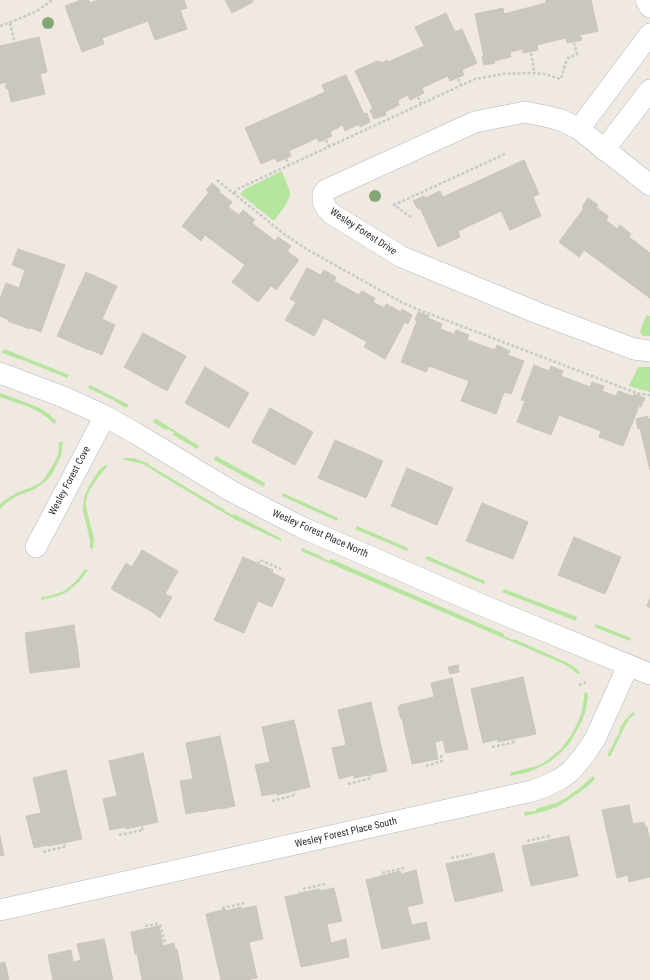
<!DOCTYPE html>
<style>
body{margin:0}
canvas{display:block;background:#efe9e1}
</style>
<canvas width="650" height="980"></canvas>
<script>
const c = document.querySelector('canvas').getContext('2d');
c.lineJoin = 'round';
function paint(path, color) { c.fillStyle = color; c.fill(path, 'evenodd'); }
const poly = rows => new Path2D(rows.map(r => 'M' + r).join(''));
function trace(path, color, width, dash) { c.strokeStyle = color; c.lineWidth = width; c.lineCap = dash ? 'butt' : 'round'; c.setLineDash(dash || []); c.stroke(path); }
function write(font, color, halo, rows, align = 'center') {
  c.font = font + ' "Roboto Condensed",sans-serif'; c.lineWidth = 3; c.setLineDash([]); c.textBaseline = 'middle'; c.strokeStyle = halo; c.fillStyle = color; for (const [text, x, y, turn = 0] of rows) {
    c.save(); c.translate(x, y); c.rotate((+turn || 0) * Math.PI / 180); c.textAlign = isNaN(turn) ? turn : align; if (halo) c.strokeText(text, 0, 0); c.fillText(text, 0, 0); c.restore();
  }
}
paint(poly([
 [282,171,290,192,290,196,285,206,274,221,240,194,245,189],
 [646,315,650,316,650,336,643,336,640,332],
 [4,349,69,375,67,378,25,361,2,353],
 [638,367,650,367,650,392,629,386],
 [90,385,96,388,129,405,126,408,113,400,88,388],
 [0,393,38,407,49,414,57,422,54,424,49,419,41,413,29,407,0,397],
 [155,418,199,446,197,449,173,435,174,433,168,429,166,430,153,422],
 [59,442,63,442,61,456,52,474,46,481,35,489,15,497,5,504,0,509,0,504,5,500,16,493,32,487,40,483,44,479,53,465,58,455],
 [216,456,265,483,264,487,214,460],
 [122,458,133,458,148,463,148,464,160,472,161,472,194,492,225,510,225,511,233,515,234,514,282,539,281,541,236,520,177,485,143,464,125,460],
 [107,464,106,468,99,476,91,488,88,494,86,501,86,507,94,539,93,549,90,548,90,541,87,527,83,511,84,497,89,486,95,476,100,469],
 [283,493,338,518,337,521,282,496],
 [357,526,408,548,407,551,355,529],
 [302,548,321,556,321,557,329,561,331,559,504,634,504,636,513,640,514,639,568,663,577,669,580,673,578,674,566,665,301,551],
 [427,556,485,581,484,584,425,559],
 [85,569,88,570,79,582,67,592,58,596,41,600,41,597,49,596,55,594,62,592,68,588,77,580],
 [504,589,577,617,576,621,502,592],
 [596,624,631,638,630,641,594,627],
 [587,692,588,697,587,703,585,713,581,723,569,744,559,754,551,761,540,767,529,772,510,776,510,773,540,765,550,758,561,749,571,735,577,724,582,711,584,698,584,693],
 [634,711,635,714,630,718,626,724,610,757,607,755,613,745,616,737,617,738,620,730,619,730,624,721],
 [593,776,595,779,588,786,567,801,557,807,546,811,525,816,524,812,536,811,536,809,556,803,566,798,582,786]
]), '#b6e59e');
const building = poly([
 [81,0,89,0,90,3,98,0,184,0,187,8,180,10,187,29,155,40,148,21,102,38,104,44,82,52,65,6,81,0],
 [225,0,252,0,253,2,232,13,225,0],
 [546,0,591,0,598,31,580,35,582,40,567,43,566,38,537,45,538,50,524,53,524,52,522,52,523,49,510,52,511,57,494,61,495,63,484,65,482,57,484,57,475,14,503,8,504,14,546,3,546,0],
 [446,13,455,32,462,29,477,63,462,70,464,75,450,81,448,76,422,88,424,93,410,100,408,95,398,100,399,105,385,112,386,115,374,119,370,110,373,109,355,71,377,61,377,62,380,61,381,63,387,60,388,62,424,46,415,27,446,13],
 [39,37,47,72,40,74,45,94,11,102,8,88,6,89,5,85,7,85,7,82,0,84,0,46,39,37],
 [346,75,364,114,367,113,370,122,360,127,359,124,345,131,343,125,330,132,332,136,319,142,317,138,289,151,291,156,277,162,275,158,261,164,245,128,325,92,322,85,346,75],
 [524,160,539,194,533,197,541,216,510,230,501,211,458,231,460,237,438,247,420,208,418,209,413,201,424,196,425,198,440,191,443,197,524,160],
 [212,183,220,190,219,192,232,202,228,207,239,215,243,210,255,220,252,223,275,241,278,237,291,246,287,251,299,260,276,290,271,286,258,302,232,282,245,265,205,235,201,241,182,226,209,192,206,190,212,183],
 [588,198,598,205,596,207,608,216,606,220,617,229,620,225,631,234,629,237,650,253,650,298,584,250,579,257,559,242,584,208,582,207,588,198],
 [18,249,65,265,41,332,31,328,30,329,8,321,9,320,0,316,0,299,6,283,19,288,25,270,12,265,18,249],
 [307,268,321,275,324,270,336,277,334,281,359,295,362,291,375,298,373,302,384,308,386,304,401,312,402,309,412,315,408,324,405,322,385,359,364,347,367,342,324,318,314,336,285,320,296,302,290,299,307,268],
 [86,272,117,286,102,319,115,325,102,355,89,349,89,350,57,336,86,272],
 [418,312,429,316,428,318,442,324,440,329,454,334,456,330,469,335,467,340,495,350,497,345,510,351,508,355,524,361,511,394,504,392,496,414,461,401,469,381,429,366,426,372,401,362,417,321,415,320,418,312],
 [143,333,186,356,167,391,124,367,143,333],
 [534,365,549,371,551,366,563,371,561,376,590,387,592,382,604,386,602,391,616,396,618,391,633,396,634,394,645,398,641,407,639,406,623,446,599,437,601,431,559,415,551,435,517,422,525,401,521,400,534,365],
 [205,367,249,393,229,428,185,403,205,367],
 [270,408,313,432,295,465,252,442,270,408],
 [648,416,648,419,650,419,650,470,640,428,638,429,636,419,648,416],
 [335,440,383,461,366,498,318,478,335,440],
 [407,468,453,488,437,525,391,506,407,468],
 [482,503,528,522,513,559,466,541,482,503],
 [574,537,621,557,605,594,558,575,574,537],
 [142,550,178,571,165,594,172,597,160,618,151,611,111,589,126,563,132,567,142,550],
 [243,557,273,570,272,573,285,579,272,607,258,601,244,633,214,620,243,557],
 [650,598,650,608,647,606,650,598],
 [74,625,80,667,30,673,25,633,74,625],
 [458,665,459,672,450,674,448,667,458,665],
 [523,677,536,734,498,742,498,739,483,743,471,689,523,677],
 [452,678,468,749,446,753,443,740,435,742,438,759,412,764,402,719,401,719,398,707,400,706,400,705,434,697,431,683,452,678],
 [371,702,387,771,354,778,354,775,339,779,332,748,346,745,338,710,371,702],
 [294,720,310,787,277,795,277,793,262,796,255,765,270,762,262,727,294,720],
 [220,736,235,806,221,809,221,808,201,812,201,811,186,814,180,781,193,779,186,743,220,736],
 [143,753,158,822,126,829,125,827,110,830,103,799,117,796,109,761,143,753],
 [66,770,82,839,49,846,48,845,34,848,26,816,41,813,33,778,66,770],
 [629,805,633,824,644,822,646,828,647,827,650,841,650,877,629,882,628,875,617,878,602,810,629,805],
 [0,836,4,855,0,856,0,836],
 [569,836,578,876,531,886,522,846,569,836],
 [494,853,503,891,455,902,446,864,494,853],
 [416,870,423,903,407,907,412,925,426,922,430,939,382,949,366,880,400,871,401,874,416,870],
 [334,888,342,921,327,924,331,943,346,939,349,957,301,967,285,897,299,894,299,893,320,889,320,891,334,888],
 [256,906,263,939,249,942,257,978,246,980,221,980,206,914,226,909,226,911,241,907,241,909,256,906],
 [159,926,163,946,174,943,175,949,177,949,183,980,142,980,137,953,135,954,131,932,159,926],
 [104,939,113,980,53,980,48,955,71,950,73,962,81,960,77,944,104,939],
 [5,962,9,980,0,980,0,963,5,962]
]);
paint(building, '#cbc7bf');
trace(building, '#cbc5ba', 1);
const minor = poly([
 [646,0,650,7],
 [579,129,650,34],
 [604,150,650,90],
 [650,185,579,129,561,120,545,116,525,112,475,122,326,190,323,194,323,201,326,208,332,214,402,257,538,313,634,349,650,351],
 [0,373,66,398,105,416,135,433,231,491,301,527,484,606,650,674],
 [36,547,105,416],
 [0,910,532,791,546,786,560,779,571,771,585,754,595,739,628,666]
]);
trace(minor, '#b4b7c1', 22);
trace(poly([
 [10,23,14,40],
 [0,26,14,21,37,11,52,0],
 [531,53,534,70,534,73],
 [458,79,461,86],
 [418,97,421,104],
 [326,140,329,147],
 [286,159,289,165],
 [217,180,284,234,308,250,403,303,422,311,626,389,640,394,650,395],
 [234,193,238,189,242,187,475,79,503,74,531,73,544,74,561,79,566,62,568,58,577,54,574,43],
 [411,217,394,205,505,154],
 [258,564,260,560,281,569],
 [579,685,586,682],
 [492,747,515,742,514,740],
 [426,766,442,761,441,755],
 [348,784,371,778,370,774],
 [272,801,295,795,294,793],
 [119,835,143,830,142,827],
 [527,841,549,836,549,839],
 [43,852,66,846,65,844],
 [451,858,472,854],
 [382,873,404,868],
 [303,889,325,884],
 [222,908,245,903],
 [145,926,157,924,160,925,165,943]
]), '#c9c9c9', 2.5, [3, 2]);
trace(minor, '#fff', 21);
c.fillStyle = '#84a574';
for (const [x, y] of [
 [48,23],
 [375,196]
]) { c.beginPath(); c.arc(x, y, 6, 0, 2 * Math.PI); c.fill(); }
write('10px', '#2e2e2e', '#fff', [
 ["Wesley Forest Drive",363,232,33],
 ["Wesley Forest Cove",70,481,-62],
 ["Wesley Forest Place North",320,534,24],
 ["Wesley Forest Place South",346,833,-13]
]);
</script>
